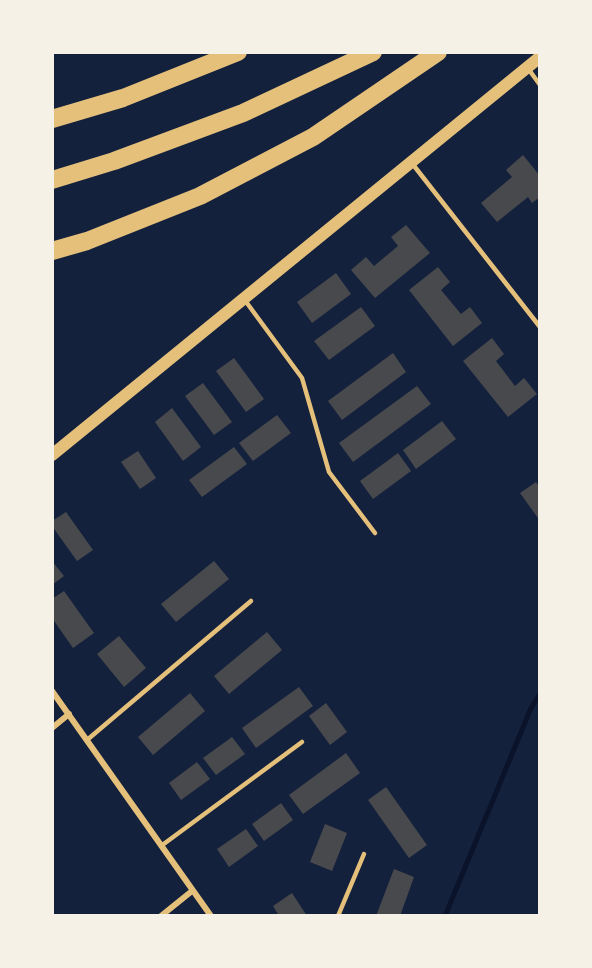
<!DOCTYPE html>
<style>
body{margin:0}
#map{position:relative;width:592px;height:968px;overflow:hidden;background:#14213d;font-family:"PT Sans Narrow",sans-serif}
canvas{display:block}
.frame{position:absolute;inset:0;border:54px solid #f6f1e7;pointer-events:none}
</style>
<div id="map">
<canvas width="592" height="968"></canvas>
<div class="frame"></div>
</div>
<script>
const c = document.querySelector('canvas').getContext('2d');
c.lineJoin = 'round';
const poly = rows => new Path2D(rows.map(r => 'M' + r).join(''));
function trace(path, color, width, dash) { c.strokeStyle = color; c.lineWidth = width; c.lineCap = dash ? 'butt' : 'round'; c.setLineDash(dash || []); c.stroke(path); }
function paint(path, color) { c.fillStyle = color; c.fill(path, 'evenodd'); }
trace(poly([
 [445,916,531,708,540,694]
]), '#0b132b', 5);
paint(poly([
 [523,155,540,176,540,197,532,203,528,197,497,222,481,203,512,177,506,170],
 [406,225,430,253,375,298,351,270,366,257,374,266,398,246,391,237],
 [438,267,450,282,441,290,461,314,470,307,482,323,453,346,409,290],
 [336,273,351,294,312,323,297,302],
 [361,307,375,326,329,360,314,341],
 [492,338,504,354,496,361,515,386,524,378,537,394,508,417,463,361],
 [393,353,406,372,342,420,328,401],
 [234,358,264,399,246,412,216,371],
 [203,383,232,422,214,435,185,396],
 [417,386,431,404,353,462,339,443],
 [172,408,201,447,183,461,155,422],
 [277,415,291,433,253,461,239,443],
 [442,421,456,439,416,469,403,450],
 [234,447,247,464,202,497,189,480],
 [138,451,156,478,140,489,121,462],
 [398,453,411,471,373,499,360,481],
 [536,482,540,487,540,521,520,493],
 [66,512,93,550,77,561,52,526,52,521],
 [52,561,64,576,52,585],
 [214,561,229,579,176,622,161,604],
 [64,591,94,633,73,648,52,618,52,599],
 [267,632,282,650,229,694,214,676],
 [119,636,146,668,124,687,97,654],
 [299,687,313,706,256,748,242,728],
 [190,693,205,711,153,755,138,737],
 [326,703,347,732,330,745,309,716],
 [232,737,245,754,216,775,203,758],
 [346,753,360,773,303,814,289,795],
 [197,762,210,779,181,800,169,783],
 [386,787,427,845,409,858,368,800],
 [281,803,293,820,264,841,252,824],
 [325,824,347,833,332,871,310,862],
 [246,829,258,846,229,867,217,849],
 [394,869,414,877,400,916,376,916],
 [292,893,307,916,279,916,273,906]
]), '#48494c');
trace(poly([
 [527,67,540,85],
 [411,162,540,327],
 [244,299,302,378,329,472,375,533],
 [87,740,251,601],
 [161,846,302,742],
 [338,916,364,854]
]), '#e5c07b', 4.5);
trace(poly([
 [52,691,211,916],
 [52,728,69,714],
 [161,916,192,891]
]), '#e5c07b', 6);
trace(poly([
 [52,455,540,57]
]), '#e5c07b', 12);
trace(poly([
 [52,119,123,98,238,52],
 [52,180,114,161,243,113,373,52],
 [52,251,87,241,200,196,313,137,438,52]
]), '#e5c07b', 18);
</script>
